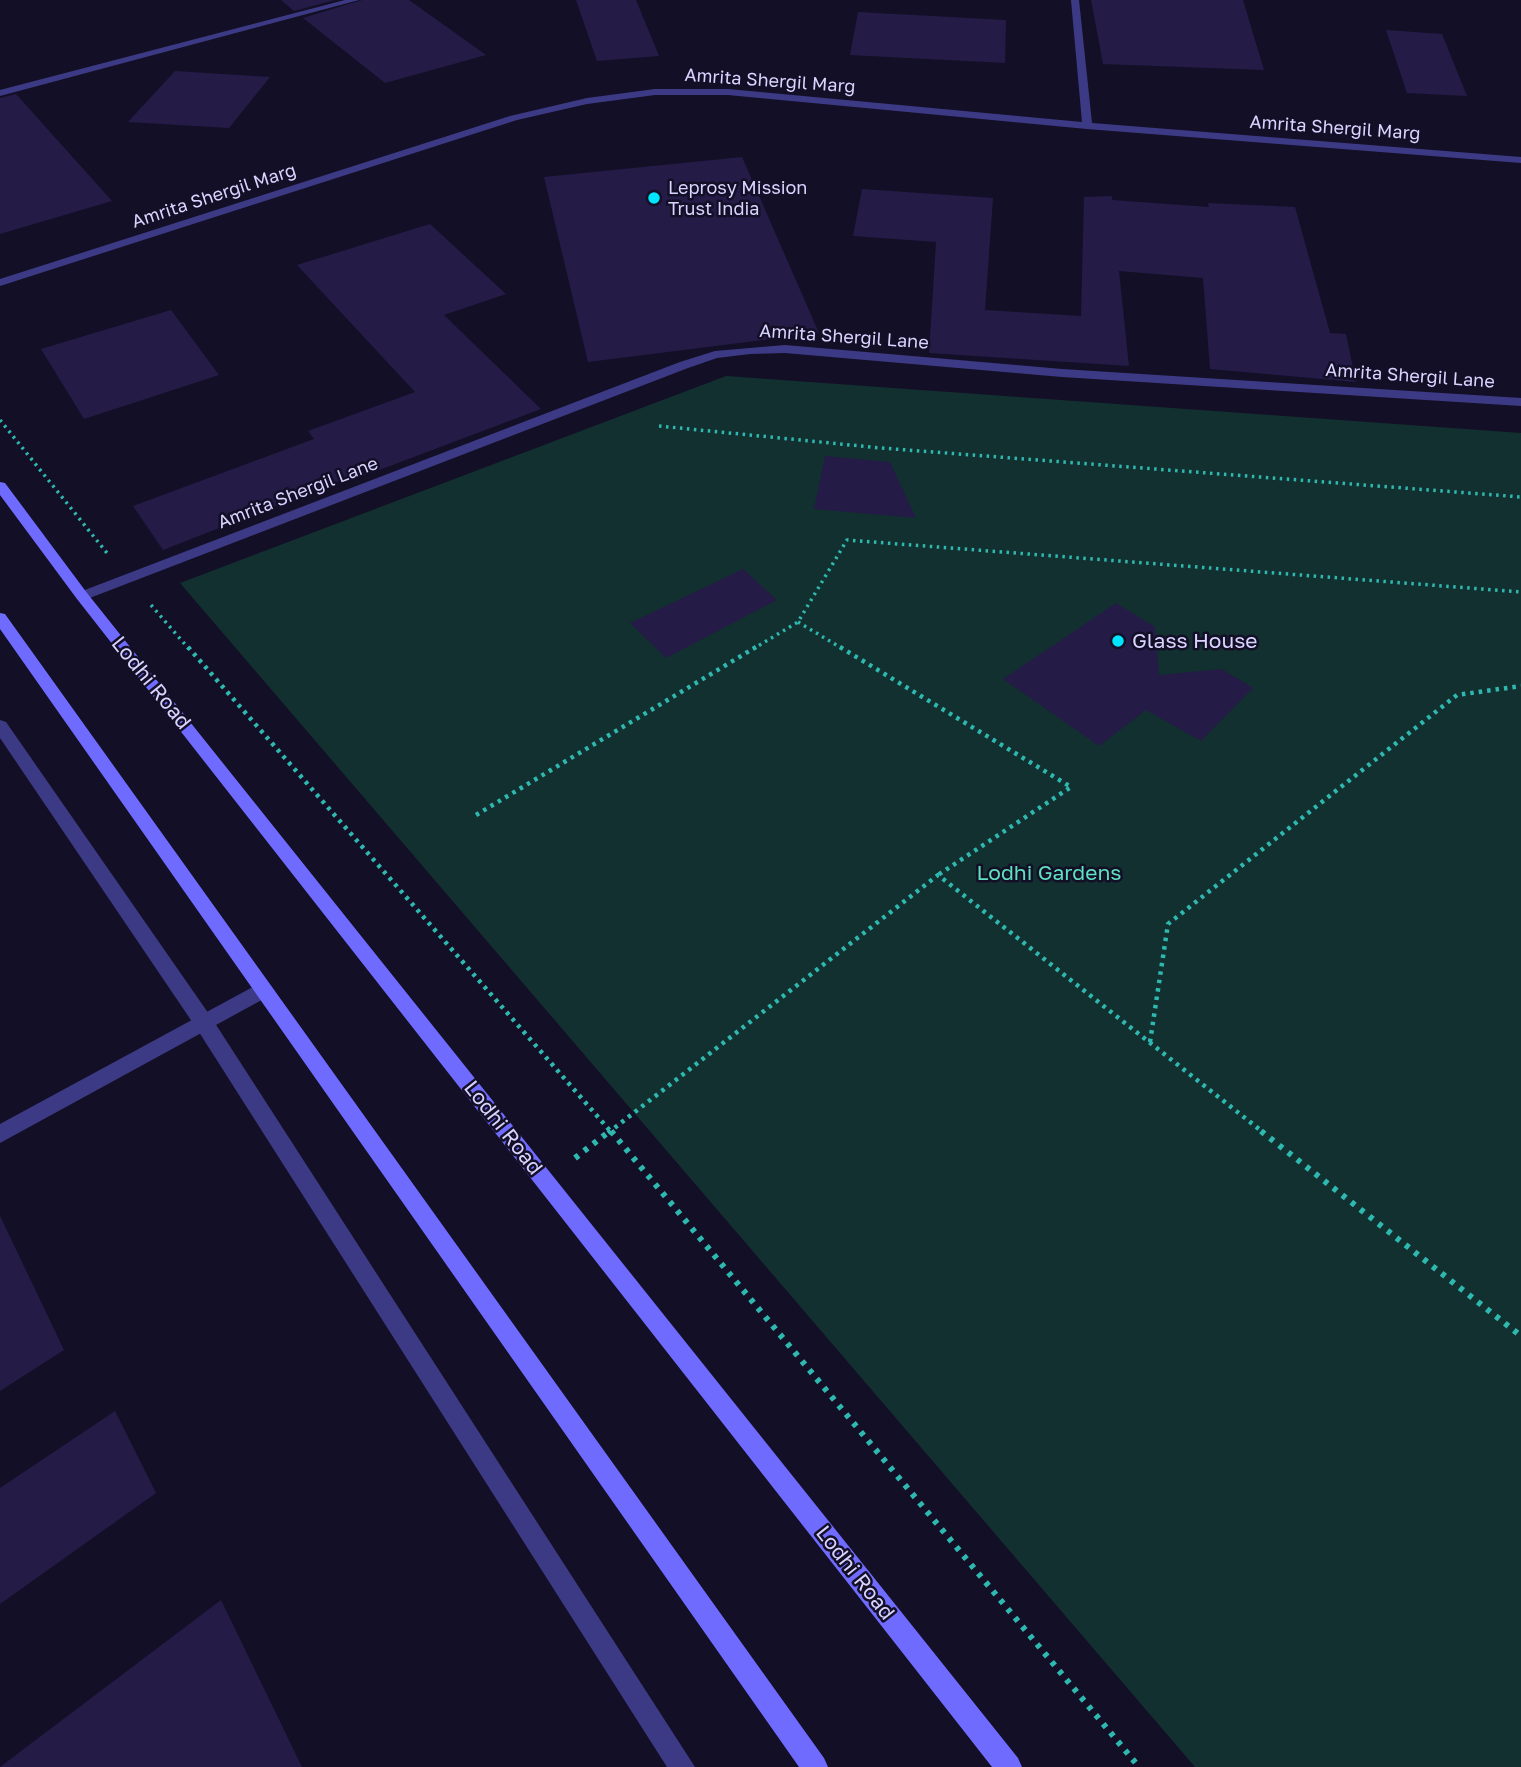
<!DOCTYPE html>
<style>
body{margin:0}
canvas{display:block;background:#130f26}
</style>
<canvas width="1521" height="1767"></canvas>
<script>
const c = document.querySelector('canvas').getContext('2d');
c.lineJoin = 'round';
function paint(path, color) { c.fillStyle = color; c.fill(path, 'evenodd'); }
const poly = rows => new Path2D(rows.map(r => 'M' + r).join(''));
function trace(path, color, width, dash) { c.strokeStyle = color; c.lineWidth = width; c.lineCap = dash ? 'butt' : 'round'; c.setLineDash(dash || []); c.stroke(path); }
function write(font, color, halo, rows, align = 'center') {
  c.font = font + ' "Golos Text",sans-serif'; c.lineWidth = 5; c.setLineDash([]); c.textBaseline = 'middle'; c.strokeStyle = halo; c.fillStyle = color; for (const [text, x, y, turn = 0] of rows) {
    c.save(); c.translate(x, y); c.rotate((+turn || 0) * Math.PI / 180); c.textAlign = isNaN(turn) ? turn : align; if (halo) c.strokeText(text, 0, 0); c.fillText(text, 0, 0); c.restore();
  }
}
paint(poly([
 [726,376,1521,433,1521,1767,1195,1767,180,583]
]), '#12302f');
paint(poly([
 [281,0,335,0,294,11],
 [362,0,409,0,486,55,385,83,303,18],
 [576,0,636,0,659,56,597,61],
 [1091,0,1243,0,1264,70,1103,64],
 [858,12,1006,20,1005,63,850,55],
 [1386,30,1442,34,1467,96,1407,93],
 [175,71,270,77,229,128,128,122],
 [16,94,112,201,0,234,0,98],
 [742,157,819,333,588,362,544,177],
 [862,189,993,198,985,310,1081,316,1084,197,1112,196,1112,200,1209,207,1208,203,1295,207,1330,333,1346,334,1356,382,1210,369,1203,278,1119,271,1129,366,929,353,936,242,853,236],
 [430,224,506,294,444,315,541,409,350,481,347,478,163,550,133,506,314,439,308,431,415,392,297,265],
 [171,310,219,375,84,419,41,349],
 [825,456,890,462,916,518,814,509],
 [743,569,777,600,666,658,630,623],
 [1116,603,1155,627,1159,675,1222,669,1253,688,1201,741,1146,710,1099,746,1003,679],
 [0,1216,64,1350,0,1391],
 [115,1411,156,1493,0,1604,0,1488],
 [221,1600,302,1767,0,1767]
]), '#241b47');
trace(poly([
 [0,420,107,553],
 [659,426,881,448,1521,497],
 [151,605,189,649],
 [798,622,843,649],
 [753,649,798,622,847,540,1521,592]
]), '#2fb8b0', 3.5, [2.5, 4.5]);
trace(poly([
 [188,647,612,1133],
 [840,647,1071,787,938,875],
 [476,815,756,647],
 [1150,1042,1168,924,1457,695,1521,686],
 [608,1133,938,875,1264,1133]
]), '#2fb8b0', 4.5, [3.5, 5]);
trace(poly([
 [611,1131,1139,1767],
 [1261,1131,1521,1336],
 [575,1158,610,1131]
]), '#2fb8b0', 6, [4.5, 7]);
paint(poly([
 [345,0,359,0,0,96,0,90,345,0],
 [0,720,6,722,211,1017,695,1767,667,1767,197,1029,0,738,0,720]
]), '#3d3a85');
paint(poly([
 [1071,0,1079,0,1092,123,1521,157,1521,163,1087,129,728,95,655,95,587,104,517,120,0,286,0,279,510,116,587,98,655,89,728,89,1082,122,1071,0],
 [785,345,1062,369,1521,398,1521,406,1062,377,785,353,750,354,717,358,688,368,87,599,82,601,75,596,77,593,680,362,715,351,785,345],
 [262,982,269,984,271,990,269,996,0,1143,0,1124,262,982]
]), '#3d3a85');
paint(poly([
 [0,482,5,483,87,593,1018,1758,1022,1767,992,1767,77,599,0,495,0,482],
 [0,613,5,614,824,1758,828,1767,799,1767,0,629,0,613]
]), '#6f6bff');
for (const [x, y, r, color] of [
 [654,198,7,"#00e5ff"],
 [1118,641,7,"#00e5ff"]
]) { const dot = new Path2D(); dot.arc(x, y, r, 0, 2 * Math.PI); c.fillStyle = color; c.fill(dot); trace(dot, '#130f26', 2.5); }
write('18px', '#d9d4ff', '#130f26', [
 ["Amrita Shergil Marg",770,81,4],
 ["Amrita Shergil Marg",1335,128,4],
 ["Amrita Shergil Marg",214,196,-18],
 ["Amrita Shergil Lane",844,337,4],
 ["Amrita Shergil Lane",1410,376,4],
 ["Amrita Shergil Lane",298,493,-21]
]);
write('18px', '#d9d4ff', '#130f26', [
 ["Leprosy Mission",668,188],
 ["Trust India",668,209]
], 'left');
write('21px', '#d9d4ff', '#130f26', [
 ["Glass House",1132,641]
], 'left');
write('21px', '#d9d4ff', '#130f26', [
 ["Lodhi Road",151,683,51],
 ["Lodhi Road",503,1128,52],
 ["Lodhi Road",855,1573,52]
]);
write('21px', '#5fe0c0', '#130f26', [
 ["Lodhi Gardens",1049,873]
]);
</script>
